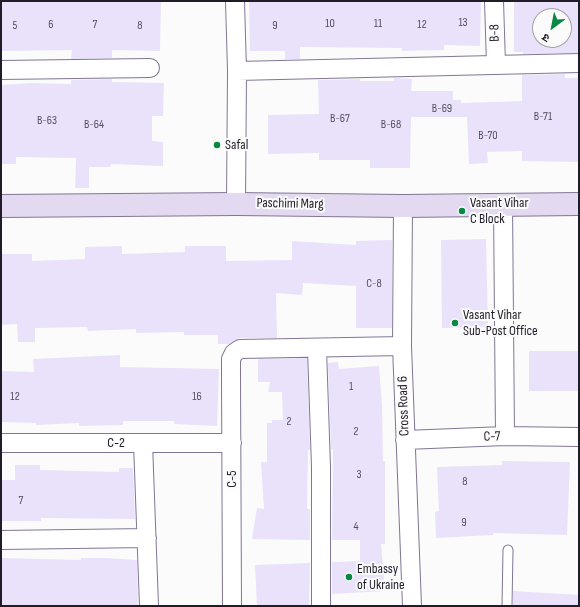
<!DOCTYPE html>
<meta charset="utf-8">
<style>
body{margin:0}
#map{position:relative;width:580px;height:607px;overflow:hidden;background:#fbfbfb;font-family:"Sofia Sans Condensed","Noto Sans Devanagari",sans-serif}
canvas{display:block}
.frame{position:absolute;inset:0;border:2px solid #201c28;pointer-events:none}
.north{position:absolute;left:532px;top:8px;width:40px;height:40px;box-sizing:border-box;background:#fbfbfb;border:1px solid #a3a2a7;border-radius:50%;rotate:212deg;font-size:11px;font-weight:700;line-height:16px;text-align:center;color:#201c28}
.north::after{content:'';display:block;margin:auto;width:14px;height:18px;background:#078843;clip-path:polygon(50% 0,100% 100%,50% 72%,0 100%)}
</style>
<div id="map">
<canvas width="580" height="607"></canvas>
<div class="frame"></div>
<div class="north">उ</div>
</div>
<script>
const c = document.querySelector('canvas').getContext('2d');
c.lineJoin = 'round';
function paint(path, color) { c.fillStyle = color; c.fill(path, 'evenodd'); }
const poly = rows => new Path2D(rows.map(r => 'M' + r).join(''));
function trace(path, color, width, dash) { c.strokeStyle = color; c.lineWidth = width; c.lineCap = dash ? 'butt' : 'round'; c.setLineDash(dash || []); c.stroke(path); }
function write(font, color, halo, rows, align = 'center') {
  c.font = font + ' "Sofia Sans Condensed",sans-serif'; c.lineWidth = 4; c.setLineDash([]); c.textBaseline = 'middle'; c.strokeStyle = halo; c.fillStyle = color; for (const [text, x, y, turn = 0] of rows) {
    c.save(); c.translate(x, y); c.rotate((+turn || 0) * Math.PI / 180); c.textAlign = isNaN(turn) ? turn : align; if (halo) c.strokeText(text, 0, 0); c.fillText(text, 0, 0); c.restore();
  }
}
paint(poly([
 [1,1,161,1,160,51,112,50,112,58,71,59,72,50,1,51],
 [249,1,481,1,480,46,444,45,444,50,402,51,402,48,300,47,300,59,285,59,285,51,250,51],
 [514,1,579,1,579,53,523,54,523,52,514,52],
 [540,16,564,16,564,40,540,40],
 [565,74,565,78,579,78,579,162,522,161,522,151,487,152,488,163,469,164,467,117,411,117,410,168,370,168,370,160,319,160,319,153,268,154,268,115,319,114,318,80,360,79,360,81,394,81,394,78,412,79,411,91,453,91,453,100,461,100,461,103,522,101,522,75],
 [112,79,112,82,164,83,163,116,152,116,152,141,163,142,163,166,111,164,110,167,89,167,89,188,75,188,76,158,16,157,16,164,2,164,1,85,31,83,71,84,71,80],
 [486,239,488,327,442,328,441,240],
 [392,240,392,328,356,328,356,286,303,283,302,295,276,293,277,338,240,338,229,344,218,344,218,335,184,335,184,332,136,333,136,329,88,331,87,327,35,328,35,342,18,342,17,324,1,325,1,254,32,254,32,261,85,259,85,247,122,246,122,254,185,252,185,246,226,246,226,261,292,260,292,241,356,245,356,241],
 [529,351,579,351,579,391,529,391],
 [120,355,120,367,219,369,217,426,174,424,174,421,123,421,123,425,79,426,79,423,36,425,36,423,1,422,1,371,34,372,33,359],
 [307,358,310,450,308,450,307,509,310,509,310,540,252,539,257,508,264,509,261,462,267,462,267,423,272,423,272,420,283,420,282,392,268,392,270,382,258,382,258,359],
 [338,362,339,369,379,366,382,405,383,461,385,461,385,544,381,544,385,591,332,594,332,562,360,561,360,540,332,540,333,449,331,450,328,363],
 [502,461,570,462,567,535,493,533,493,535,436,538,435,512,439,511,437,467,502,465],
 [15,465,40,465,40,470,119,472,119,468,133,468,135,519,41,518,41,521,1,521,1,480,15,480],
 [1,558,81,560,81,558,106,558,137,560,138,606,1,606],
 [310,563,309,606,257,606,255,565],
 [513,591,579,595,579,606,513,606]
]), '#eae2fb');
const lane = poly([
 [507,606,508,550]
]);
const street = poly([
 [235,1,237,71,236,204],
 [494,1,496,64],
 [1,70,150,68],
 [237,71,579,63],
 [503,204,505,436],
 [403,206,402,346,412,606],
 [317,349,321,467,321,606],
 [405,440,505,436,579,437],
 [1,443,232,443],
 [143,443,149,606],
 [1,540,147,538],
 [232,606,231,376,231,359,234,353,240,349,402,346]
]);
const secondary = poly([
 [1,206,236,204,403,206,579,204]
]);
trace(lane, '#817694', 11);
trace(street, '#817694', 20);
trace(secondary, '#817694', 24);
trace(lane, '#fff', 9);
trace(street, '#fff', 18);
trace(secondary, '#e3daf2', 22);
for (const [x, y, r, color] of [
 [217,145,4,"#078843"],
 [462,211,4,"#078843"],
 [455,323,4,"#078843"],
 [349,577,4,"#078843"]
]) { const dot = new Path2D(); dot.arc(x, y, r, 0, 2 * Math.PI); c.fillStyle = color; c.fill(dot); trace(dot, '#fbfbfb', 1.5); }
write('12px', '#524e5d', null, [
 ["13",463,23],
 ["10",330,24],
 ["11",378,24],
 ["6",51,25],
 ["7",95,25],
 ["12",422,25],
 ["5",15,26],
 ["8",140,26],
 ["9",275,26],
 ["B-69",442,109],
 ["B-71",543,117],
 ["B-67",340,119],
 ["B-63",47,121],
 ["B-64",94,125],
 ["B-68",391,125],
 ["B-70",488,136],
 ["C-8",374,284],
 ["1",351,387],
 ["12",15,397],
 ["16",197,397],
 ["2",289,422],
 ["2",356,432],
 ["3",359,475],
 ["8",465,482],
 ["7",21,501],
 ["9",464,523],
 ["4",356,527]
]);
write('14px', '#201c28', '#fbfbfb', [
 ["B-8",495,33,-91],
 ["Paschimi Marg",290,204,1],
 ["Cross Road 6",404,406,-92],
 ["C-7",492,437,-2],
 ["C-2",116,443],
 ["C-5",232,479,-90]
]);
write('14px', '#201c28', '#fbfbfb', [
 ["Safal",225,145],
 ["Vasant Vihar",470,203],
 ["C Block",470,219],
 ["Vasant Vihar",463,315],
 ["Sub-Post Office",463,331],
 ["Embassy",357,569],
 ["of Ukraine",357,585]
], 'left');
</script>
